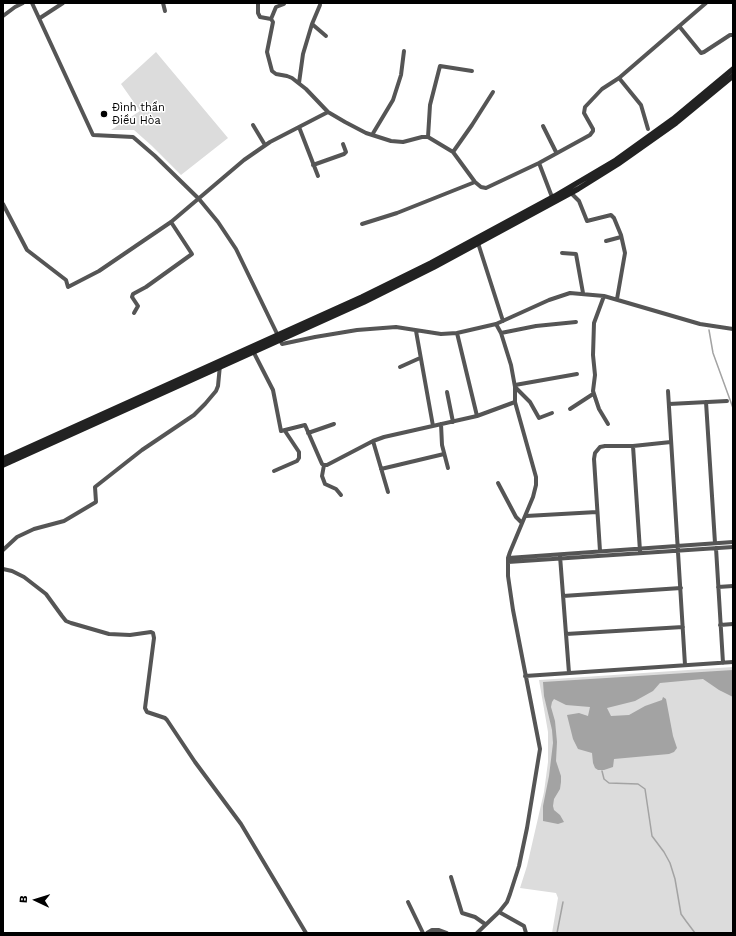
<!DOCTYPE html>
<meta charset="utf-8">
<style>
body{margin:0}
#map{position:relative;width:736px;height:936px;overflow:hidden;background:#fff;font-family:"Work Sans",sans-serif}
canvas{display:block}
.frame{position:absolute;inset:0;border:4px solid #000;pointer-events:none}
.north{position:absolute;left:16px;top:880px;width:40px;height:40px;-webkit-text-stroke:3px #fff;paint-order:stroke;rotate:274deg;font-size:11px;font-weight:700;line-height:16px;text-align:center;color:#000}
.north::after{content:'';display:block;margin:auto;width:14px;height:18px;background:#000;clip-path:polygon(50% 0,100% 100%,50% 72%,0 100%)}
</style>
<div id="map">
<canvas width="736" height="936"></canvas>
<div class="frame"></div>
<div class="north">B</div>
</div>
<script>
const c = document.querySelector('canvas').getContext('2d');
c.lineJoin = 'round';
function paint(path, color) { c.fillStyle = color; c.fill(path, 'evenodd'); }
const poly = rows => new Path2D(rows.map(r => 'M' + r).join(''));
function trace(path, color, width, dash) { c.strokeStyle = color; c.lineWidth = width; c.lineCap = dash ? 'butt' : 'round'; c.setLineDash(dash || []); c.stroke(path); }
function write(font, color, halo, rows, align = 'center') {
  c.font = font + ' "Work Sans",sans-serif'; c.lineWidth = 3; c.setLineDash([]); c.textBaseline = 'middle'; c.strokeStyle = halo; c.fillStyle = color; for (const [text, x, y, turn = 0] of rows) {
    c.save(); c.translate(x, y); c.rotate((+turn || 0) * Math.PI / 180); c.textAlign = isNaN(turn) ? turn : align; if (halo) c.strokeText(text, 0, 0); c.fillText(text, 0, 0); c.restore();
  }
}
paint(poly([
 [156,52,228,138,181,175,152,146,134,130,111,130,140,111,121,84],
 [733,667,733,933,552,933,558,898,556,893,520,888,527,866,544,792,548,762,548,732,539,680]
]), '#dcdcdc');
paint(poly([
 [733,670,733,697,719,690,703,679,660,683,653,691,635,701,607,708,611,716,629,715,645,706,662,700,663,697,666,699,673,736,677,748,674,752,669,754,614,759,613,767,604,770,598,770,595,768,593,763,592,753,578,749,573,739,567,715,579,713,588,716,590,707,566,705,554,699,552,702,551,707,555,721,557,742,556,761,561,776,561,782,560,789,554,799,553,806,554,810,560,815,564,822,558,824,543,821,543,806,549,776,553,743,552,730,544,696,543,682]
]), '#a3a3a3');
trace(poly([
 [709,330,713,353,733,408],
 [602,771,604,779,609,783,638,784,645,789,652,836,664,852,670,863,675,879,681,914,686,921,695,933],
 [557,933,563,902]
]), '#a3a3a3', 1.5);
trace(poly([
 [32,3,93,135,133,137,155,156,199,199,218,222,236,249,282,344,315,337,357,330,396,327,441,334,457,333,496,324,549,300,570,293,604,296,700,324,733,329],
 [163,3,165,11],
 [258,3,258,13,260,17,271,19,273,22,267,52,272,71,276,74,287,76,292,78,306,89,328,112],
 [3,16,15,7,23,3],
 [40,18,63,3],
 [271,19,276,7,284,4],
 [312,24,326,36],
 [679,26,701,53,704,52,730,35,733,35],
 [619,78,641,105,648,129],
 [299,83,303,54,312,24,320,5],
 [253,125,265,145],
 [543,126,556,152],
 [299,127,318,176],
 [372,135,393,100,401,75,404,51],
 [428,137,430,105,440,66,472,71],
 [453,152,472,125,493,92],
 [539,163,552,197],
 [313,165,344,154,346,152,343,144],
 [571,193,579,201,587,221,611,215,614,218,621,235,625,253,617,299],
 [3,204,27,250,66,280,68,287,99,271,171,222,244,160,270,142,328,112,345,122,366,133,391,141,403,142,422,137,428,137,453,152,475,182,481,187,486,188,539,163,590,135,593,131,593,129,584,113,585,107,602,89,619,78,706,3],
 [362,224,397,213,475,182],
 [606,241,621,237],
 [478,243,503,321],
 [562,253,576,254,583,293],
 [604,296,594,323,593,355,595,375,593,391,599,409,608,424],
 [134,313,138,306,132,297,133,294,146,287,192,254,171,222],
 [416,331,433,426],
 [457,333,477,416],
 [501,333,536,326,576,322],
 [253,351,273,390,281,431,305,425,322,464,324,465,327,465,373,441,384,437,477,416,515,402],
 [400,367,420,358],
 [515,385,577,374],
 [515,387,530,402,539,418,552,413],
 [668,391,685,665],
 [447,392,453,422],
 [706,402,715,543],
 [669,404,727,401],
 [570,409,593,394],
 [441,424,442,445,448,468],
 [308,433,334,424],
 [373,441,388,492],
 [324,465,322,476,325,484,336,489,341,495],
 [381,469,444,454],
 [274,471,297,461,299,458,299,452,285,431],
 [498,483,516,517,522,523],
 [526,516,597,512],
 [716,548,723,663],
 [3,550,17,537,34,529,64,521,96,502,95,487,142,450,194,415,205,404,216,391,218,386,220,365],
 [600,551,594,459,595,453,600,447,605,446,633,446],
 [640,551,633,446,671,442],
 [560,556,569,673],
 [508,558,733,542],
 [508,562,733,547],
 [3,569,12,571,24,577,46,594,62,616,66,621,71,623,109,634,130,635,151,632,153,633,154,638,145,708,147,712,165,718,167,720,195,762,241,824,306,933],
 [718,587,733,586],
 [563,596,681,588],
 [720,625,733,624],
 [566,634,683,627],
 [525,676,733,662],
 [451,877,462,913,475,917,485,924],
 [408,902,423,933],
 [499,912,524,926,526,933],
 [427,933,432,930,439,930,447,933],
 [477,933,499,912,507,902,510,894,519,866,527,828,540,749,513,610,508,576,508,558,510,552,533,497,536,485,536,477,515,402,515,387,511,365,501,333,496,324]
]), '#555', 4);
trace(poly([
 [3,459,362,297,431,263,555,196,616,160,673,119,733,69],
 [3,465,364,302,434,267,578,189,618,164,676,123,733,76]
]), '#222', 5.5);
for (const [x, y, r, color] of [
 [104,114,4,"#000"]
]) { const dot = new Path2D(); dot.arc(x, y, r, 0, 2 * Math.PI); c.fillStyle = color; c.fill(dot); trace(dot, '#fff', 1.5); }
write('11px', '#000', '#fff', [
 ["Đình thần",112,108],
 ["Điều Hòa",112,121]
], 'left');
</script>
